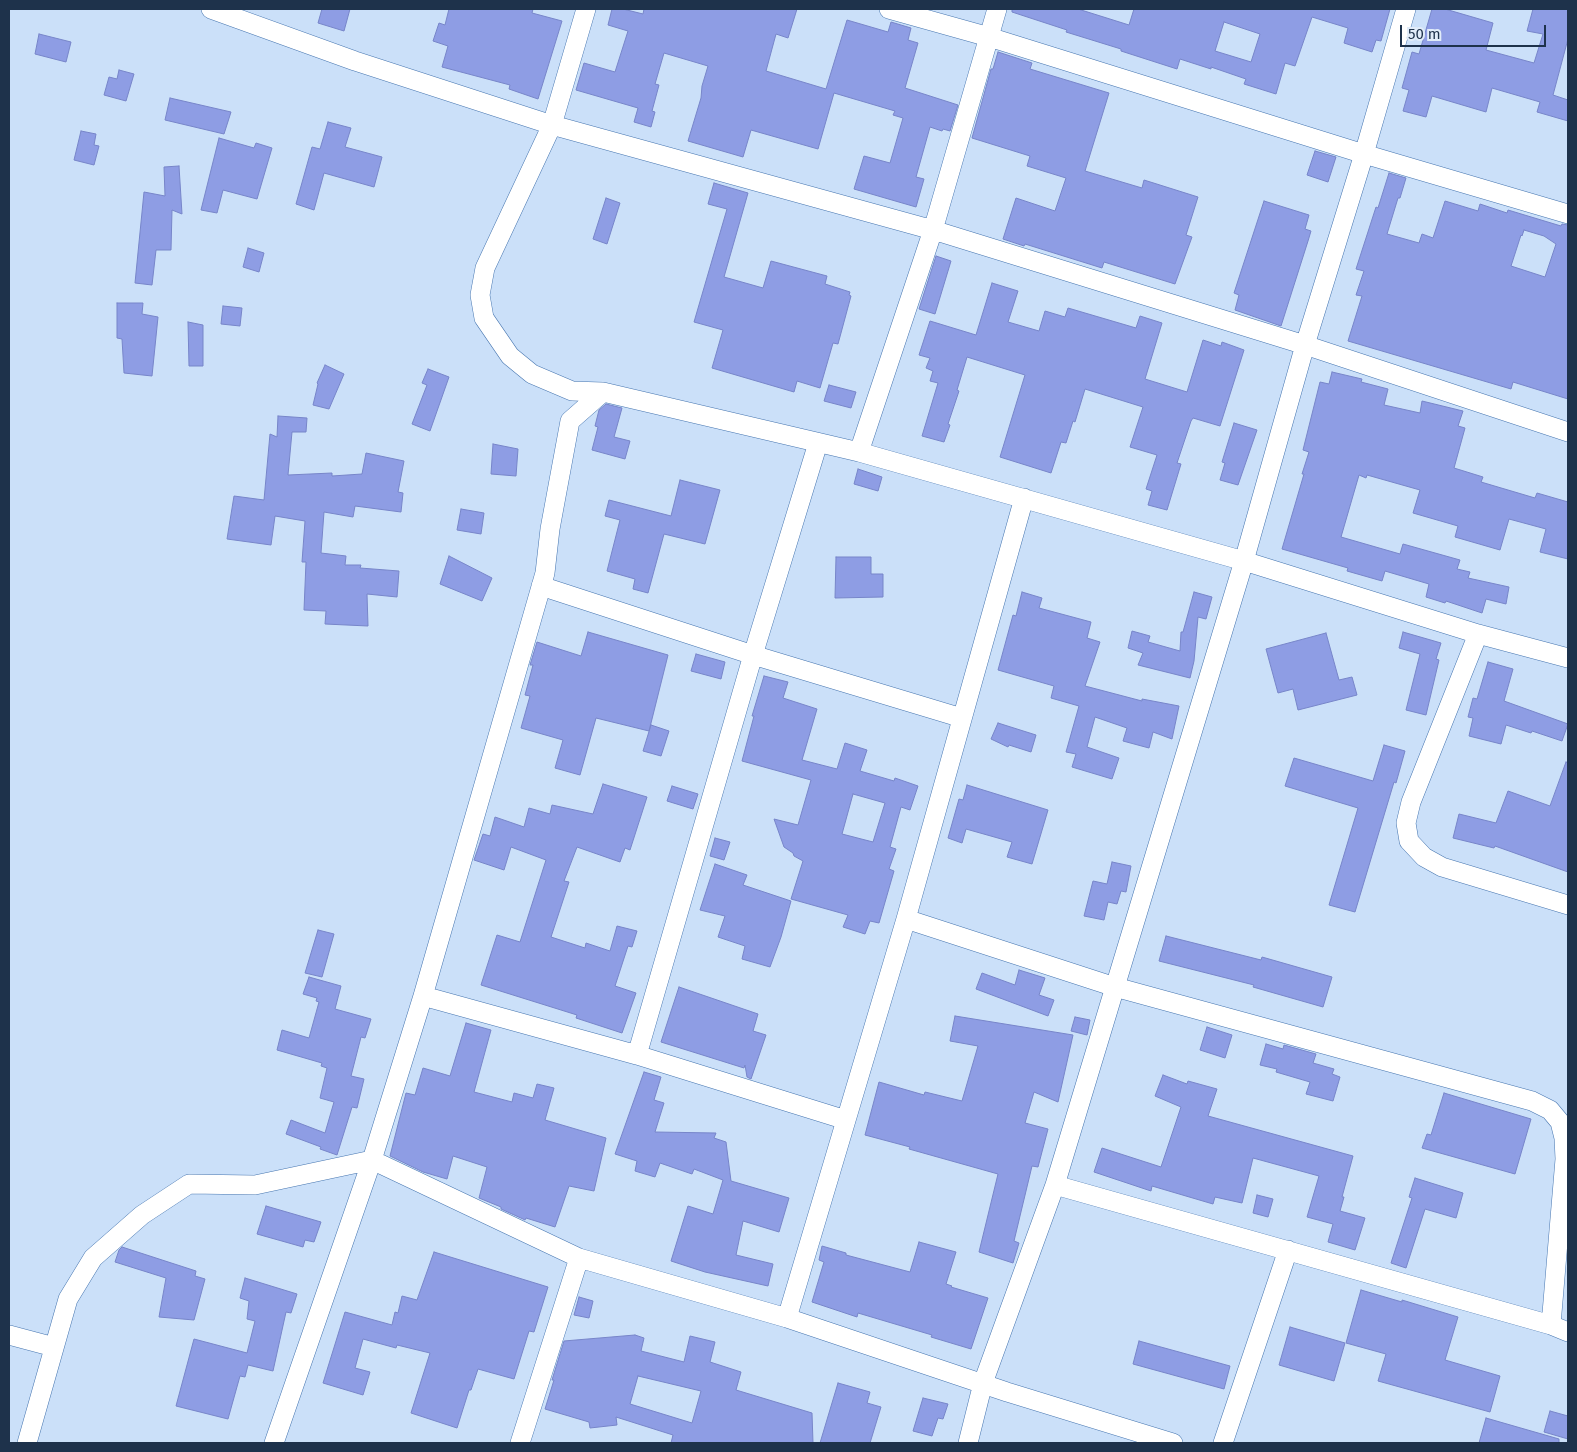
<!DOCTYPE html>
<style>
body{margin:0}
#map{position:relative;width:1577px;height:1452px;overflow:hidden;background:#cbe0f9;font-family:"Fira Sans",sans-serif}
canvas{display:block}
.frame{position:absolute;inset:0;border:10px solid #1e324b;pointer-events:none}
.scale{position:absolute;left:1400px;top:25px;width:146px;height:22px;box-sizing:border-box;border:2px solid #1e324b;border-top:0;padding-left:6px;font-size:15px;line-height:18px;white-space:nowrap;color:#1e324b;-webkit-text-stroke:4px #e1ecf9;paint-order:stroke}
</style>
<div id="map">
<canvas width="1577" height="1452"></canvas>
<div class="frame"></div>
<div class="scale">50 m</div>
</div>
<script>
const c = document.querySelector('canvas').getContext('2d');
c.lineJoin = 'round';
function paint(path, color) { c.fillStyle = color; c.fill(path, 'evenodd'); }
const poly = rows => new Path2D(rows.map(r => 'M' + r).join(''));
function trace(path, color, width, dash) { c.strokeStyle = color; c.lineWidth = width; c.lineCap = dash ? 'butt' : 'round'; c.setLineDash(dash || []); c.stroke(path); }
const building = poly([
 [322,9,350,9,344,31,318,23,322,9],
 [449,9,533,9,532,13,562,21,538,99,509,89,510,85,442,67,448,46,433,41,439,23,445,25,449,9],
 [612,9,623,9,643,14,644,9,797,9,788,38,776,34,766,71,826,89,847,20,888,32,891,22,911,28,908,40,918,43,905,88,958,105,950,131,943,129,942,131,930,127,916,177,924,179,916,207,854,189,864,156,890,163,903,118,893,115,895,111,834,93,818,149,751,130,743,157,688,141,701,98,702,86,708,66,664,53,655,84,659,85,652,111,655,112,651,127,634,122,638,108,576,90,584,63,615,72,628,31,608,25,612,9],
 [1012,9,1078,9,1129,25,1134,9,1390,9,1381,41,1376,40,1372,52,1344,43,1348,28,1312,17,1295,66,1285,63,1276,94,1244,84,1246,79,1211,67,1211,69,1180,59,1177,69,1121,51,1121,49,1066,32,1067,30,1012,12,1012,9],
 [1224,22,1260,34,1251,62,1215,51,1224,22],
 [1432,9,1445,9,1493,23,1486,50,1534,63,1543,34,1527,31,1533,9,1568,9,1568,39,1553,95,1568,100,1568,121,1537,112,1540,102,1492,88,1486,112,1432,96,1426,117,1403,111,1409,90,1402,88,1412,52,1419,54,1432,9],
 [39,34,71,42,66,62,35,54,39,34],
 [998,52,1032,63,1030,69,1109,93,1085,171,1142,188,1144,180,1198,197,1186,235,1192,237,1175,284,1104,262,1102,268,1025,244,1024,246,1003,239,1016,198,1055,211,1066,178,1027,166,1030,156,972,138,991,69,993,69,998,52],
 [119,70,134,74,126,101,104,95,109,77,117,79,119,70],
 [170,98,231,112,224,134,165,120,170,98],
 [328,122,351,128,345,147,382,157,374,187,324,173,314,210,296,204,312,147,320,149,328,122],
 [81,131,96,134,94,145,99,146,94,165,74,160,81,131],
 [219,138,254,148,256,143,272,148,257,199,223,190,217,213,201,210,219,138],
 [1315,151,1336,157,1328,182,1307,175,1315,151],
 [179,166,182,214,172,210,171,250,156,250,152,285,135,283,144,192,165,196,164,167,179,166],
 [1389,173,1406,178,1400,198,1398,198,1387,234,1419,243,1422,234,1433,238,1445,201,1478,211,1480,204,1507,213,1508,210,1561,226,1562,224,1568,225,1568,399,1513,382,1511,389,1348,341,1362,296,1356,295,1364,271,1356,269,1376,207,1378,208,1389,173],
 [1524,230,1544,236,1556,244,1545,277,1511,266,1521,235,1522,236,1524,230],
 [714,183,748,193,724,277,763,288,771,261,827,276,825,284,850,292,849,295,851,296,838,344,833,343,820,388,797,381,794,392,712,368,723,330,694,322,727,209,708,204,714,183],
 [606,198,620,203,607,244,593,239,606,198],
 [1264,201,1309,215,1305,229,1311,231,1308,241,1281,326,1235,310,1239,295,1234,293,1264,201],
 [248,248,264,253,259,272,243,267,248,248],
 [936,256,951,261,935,314,919,309,936,256],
 [992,283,1018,291,1008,322,1039,331,1045,311,1065,317,1068,308,1136,328,1140,316,1162,323,1145,379,1187,392,1203,340,1221,346,1222,342,1244,350,1220,426,1193,418,1191,421,1177,463,1181,464,1167,510,1148,505,1152,491,1146,489,1157,455,1130,447,1143,407,1085,389,1075,422,1073,421,1066,443,1061,442,1051,473,1000,457,1025,375,967,357,957,390,959,391,948,424,950,425,944,442,922,436,938,383,930,381,933,371,926,368,930,358,919,355,930,321,976,335,992,283],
 [117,303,143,303,142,314,158,317,152,376,124,373,122,339,117,338,117,303],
 [223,306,242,308,240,326,221,324,223,306],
 [188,322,203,325,203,366,189,366,188,322],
 [325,365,344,374,329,409,313,405,318,384,317,383,325,365],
 [428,369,449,377,430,431,412,424,427,385,422,383,428,369],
 [1332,372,1362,379,1361,382,1388,389,1384,405,1420,413,1422,401,1463,411,1458,426,1465,428,1454,468,1483,477,1481,482,1535,498,1537,493,1568,502,1568,559,1540,552,1546,529,1509,519,1500,550,1455,537,1458,526,1413,513,1420,490,1367,475,1366,478,1359,475,1341,537,1400,554,1403,544,1460,560,1457,569,1470,572,1468,578,1509,587,1506,604,1486,599,1482,613,1446,601,1445,603,1426,597,1429,584,1385,571,1382,581,1347,571,1348,568,1282,549,1304,474,1302,474,1309,452,1303,450,1320,382,1329,384,1332,372],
 [829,385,856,392,851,408,824,401,829,385],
 [606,404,622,408,614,437,630,441,625,459,592,450,598,427,595,426,599,410,606,404],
 [278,416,307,418,306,432,292,432,288,475,332,473,332,476,362,474,366,453,404,461,398,492,403,493,401,512,355,506,353,517,324,512,321,553,346,556,345,565,361,565,360,568,399,571,397,597,367,594,368,626,325,624,326,611,304,610,306,562,302,562,305,521,275,516,271,545,227,539,234,496,264,500,270,434,277,437,278,416],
 [1234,423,1257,430,1238,485,1220,480,1225,463,1222,462,1234,423],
 [493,444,518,449,516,476,491,474,493,444],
 [858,469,882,477,878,491,854,484,858,469],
 [680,480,720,490,705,544,664,534,648,593,633,589,635,579,607,571,620,520,605,516,609,500,671,516,680,480],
 [461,509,484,513,481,534,457,530,461,509],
 [449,556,492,578,482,601,440,584,449,556],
 [836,557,871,557,871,574,883,574,883,597,835,598,836,557],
 [1022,592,1042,598,1039,608,1091,622,1087,638,1100,642,1085,686,1142,701,1142,699,1179,706,1172,739,1153,732,1149,748,1123,741,1127,728,1095,717,1087,747,1119,758,1112,779,1072,767,1076,754,1066,752,1079,706,1051,698,1054,686,998,670,1013,615,1016,616,1022,592],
 [1194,592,1212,597,1206,619,1198,617,1194,661,1190,678,1138,665,1143,653,1128,648,1132,631,1150,636,1148,642,1180,651,1181,632,1183,632,1194,592],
 [588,632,668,655,649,731,596,718,580,775,555,768,563,740,521,728,530,696,525,695,533,665,530,665,537,642,581,656,588,632],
 [1403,632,1441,643,1436,659,1439,660,1426,715,1406,710,1420,654,1399,648,1403,632],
 [1326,633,1339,680,1352,677,1357,695,1298,710,1293,689,1278,693,1266,649,1326,633],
 [696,654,725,662,721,679,691,671,696,654],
 [1488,662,1513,669,1504,701,1568,724,1562,741,1532,731,1531,733,1506,725,1501,744,1469,736,1473,718,1468,717,1473,698,1477,699,1488,662],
 [764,676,788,682,783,698,817,709,802,760,837,769,845,743,867,750,860,771,894,781,895,778,918,786,910,810,901,807,890,847,896,849,889,869,894,871,879,923,870,921,865,934,843,927,848,915,791,899,803,861,794,856,793,853,784,847,774,819,798,825,811,780,742,761,754,716,752,716,764,676],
 [853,794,885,803,873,842,842,834,853,794],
 [998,723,1036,735,1031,752,1009,745,1008,747,991,739,998,723],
 [651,725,669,731,661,756,643,751,651,725],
 [1384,745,1405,751,1396,783,1394,782,1355,912,1329,905,1358,808,1285,786,1294,758,1373,781,1384,745],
 [1566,762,1568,763,1568,872,1495,846,1494,848,1453,838,1459,814,1496,823,1508,791,1550,806,1566,762],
 [603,784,647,797,630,850,625,848,620,862,577,847,564,881,569,882,551,937,585,948,586,943,610,951,617,926,637,931,632,947,628,946,615,986,636,993,622,1033,576,1018,577,1015,481,985,497,935,520,942,546,860,511,847,504,870,474,860,483,834,490,836,495,817,524,827,529,808,550,814,552,805,593,814,603,784],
 [967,785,1048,810,1032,864,1007,857,1012,842,966,829,962,843,948,838,959,799,963,800,967,785],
 [672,786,698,794,693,809,667,801,672,786],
 [715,838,730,842,724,860,710,856,715,838],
 [1112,862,1131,866,1126,892,1121,891,1117,904,1108,902,1104,920,1084,916,1093,881,1107,884,1112,862],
 [715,864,747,875,743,885,791,901,781,937,770,967,742,959,745,946,718,937,725,916,700,910,715,864],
 [318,930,334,934,322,977,305,973,318,930],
 [1166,936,1261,960,1262,957,1332,977,1323,1007,1253,987,1254,985,1159,961,1166,936],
 [1019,970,1045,978,1039,995,1054,1000,1048,1016,976,989,982,973,1015,985,1019,970],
 [309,977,341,986,335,1009,371,1019,365,1038,361,1037,351,1076,364,1079,357,1108,352,1107,337,1155,320,1149,321,1147,286,1134,291,1120,325,1133,334,1102,320,1098,327,1068,321,1066,322,1063,277,1050,282,1030,309,1038,319,1002,316,1001,317,998,303,994,309,977],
 [679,987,758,1014,753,1031,766,1035,751,1079,747,1077,745,1065,744,1068,661,1042,679,987],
 [955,1016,1073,1035,1058,1102,1034,1092,1025,1123,1048,1129,1038,1167,1032,1166,1014,1241,1019,1243,1013,1263,979,1252,998,1174,909,1149,910,1147,865,1135,879,1082,924,1095,925,1092,962,1101,978,1046,950,1041,955,1016],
 [1075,1017,1090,1020,1087,1035,1071,1031,1075,1017],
 [466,1023,491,1030,474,1092,512,1102,514,1093,533,1098,537,1084,554,1088,545,1120,606,1138,594,1191,569,1186,555,1227,526,1218,525,1220,523,1219,501,1209,501,1207,479,1198,487,1167,453,1156,447,1179,423,1172,390,1156,406,1093,415,1095,423,1068,450,1076,466,1023],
 [1207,1027,1232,1035,1225,1058,1200,1050,1207,1027],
 [1266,1044,1283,1049,1284,1045,1316,1054,1313,1063,1334,1069,1332,1074,1340,1077,1333,1101,1306,1094,1310,1082,1276,1072,1277,1069,1260,1065,1266,1044],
 [644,1072,661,1077,654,1100,664,1103,655,1132,716,1133,714,1138,726,1142,731,1181,789,1198,779,1232,743,1221,736,1255,773,1264,768,1286,705,1272,671,1261,688,1206,713,1214,723,1180,694,1169,692,1174,660,1163,655,1177,635,1171,637,1161,615,1154,644,1072],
 [1163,1075,1187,1084,1188,1081,1217,1089,1208,1116,1353,1156,1342,1197,1344,1197,1340,1211,1365,1218,1355,1250,1328,1242,1333,1224,1307,1217,1319,1176,1253,1158,1242,1203,1215,1197,1213,1204,1152,1186,1151,1191,1094,1172,1102,1148,1161,1167,1181,1107,1155,1096,1163,1075],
 [1444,1093,1531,1119,1515,1174,1422,1148,1427,1134,1431,1135,1444,1093],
 [1415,1178,1463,1193,1456,1218,1425,1209,1406,1268,1391,1263,1412,1198,1409,1197,1415,1178],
 [1257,1195,1273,1199,1268,1217,1253,1213,1257,1195],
 [266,1206,321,1222,314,1242,305,1240,303,1247,257,1234,266,1206],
 [919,1242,956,1252,946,1284,952,1286,951,1287,988,1298,971,1349,931,1337,932,1335,858,1313,857,1317,812,1302,824,1262,819,1260,822,1246,846,1253,846,1255,910,1272,919,1242],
 [122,1247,196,1271,195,1276,205,1279,194,1320,159,1317,166,1278,115,1262,119,1250,122,1247],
 [434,1252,548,1287,534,1332,529,1331,514,1379,478,1369,471,1390,469,1390,457,1428,411,1413,430,1353,397,1345,396,1348,363,1339,355,1368,370,1372,363,1395,323,1383,345,1312,392,1325,395,1312,398,1313,402,1296,417,1300,434,1252],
 [245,1278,297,1294,291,1313,286,1312,273,1371,248,1365,245,1377,240,1376,228,1419,176,1406,194,1339,247,1353,255,1321,247,1319,249,1301,240,1298,245,1278],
 [1361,1290,1402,1302,1402,1300,1458,1317,1445,1360,1500,1376,1490,1412,1378,1381,1386,1354,1346,1343,1361,1290],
 [579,1297,593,1301,589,1318,574,1315,579,1297],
 [1290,1327,1345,1343,1334,1381,1279,1365,1290,1327],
 [635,1335,644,1338,641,1351,684,1362,690,1336,715,1342,710,1362,741,1372,736,1390,812,1413,813,1443,671,1443,673,1435,616,1417,617,1425,590,1428,589,1422,545,1409,554,1380,552,1380,564,1341,635,1335],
 [638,1376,701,1391,692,1423,630,1404,638,1376],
 [1139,1341,1230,1366,1224,1389,1133,1364,1139,1341],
 [838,1383,870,1392,867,1403,881,1407,870,1443,820,1443,838,1383],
 [923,1398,948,1404,943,1419,938,1418,932,1436,913,1431,923,1398],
 [1550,1411,1568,1416,1568,1439,1544,1432,1550,1411],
 [1486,1418,1559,1439,1559,1443,1479,1443,1486,1418]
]);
paint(building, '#8e9de4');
trace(building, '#7785c9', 1);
const minor = poly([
 [211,9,355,61,552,125,933,230,1305,345,1568,432],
 [586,9,552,125,485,268,480,295,484,318,510,356,532,374,572,391,603,392,859,452,1244,561,1478,634,1568,658],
 [889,9,989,37,1364,154,1568,214],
 [859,452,933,230,997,9],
 [541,586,753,655,962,718],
 [1478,634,1411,802,1406,823,1409,841,1424,857,1442,867,1568,905],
 [906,919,1115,987,1532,1101,1550,1110,1560,1122,1564,1138,1565,1159,1551,1325],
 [423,996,637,1055,846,1120],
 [637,1055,753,655,818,443],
 [1055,1185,1551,1325,1568,1332],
 [787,1318,906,919,1024,498],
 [9,1335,54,1347],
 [27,1443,68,1299,93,1258,142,1215,189,1184,255,1185,372,1160,579,1258,787,1318,1007,1392,1173,1443],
 [274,1443,372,1160,423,996,545,573,550,529,570,421,603,392],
 [520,1443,579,1258],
 [968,1443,983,1383,1055,1185,1244,561,1305,345,1364,154,1406,9],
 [1223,1443,1288,1250]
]);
trace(minor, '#4776b0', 20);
trace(minor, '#fff', 19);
</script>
